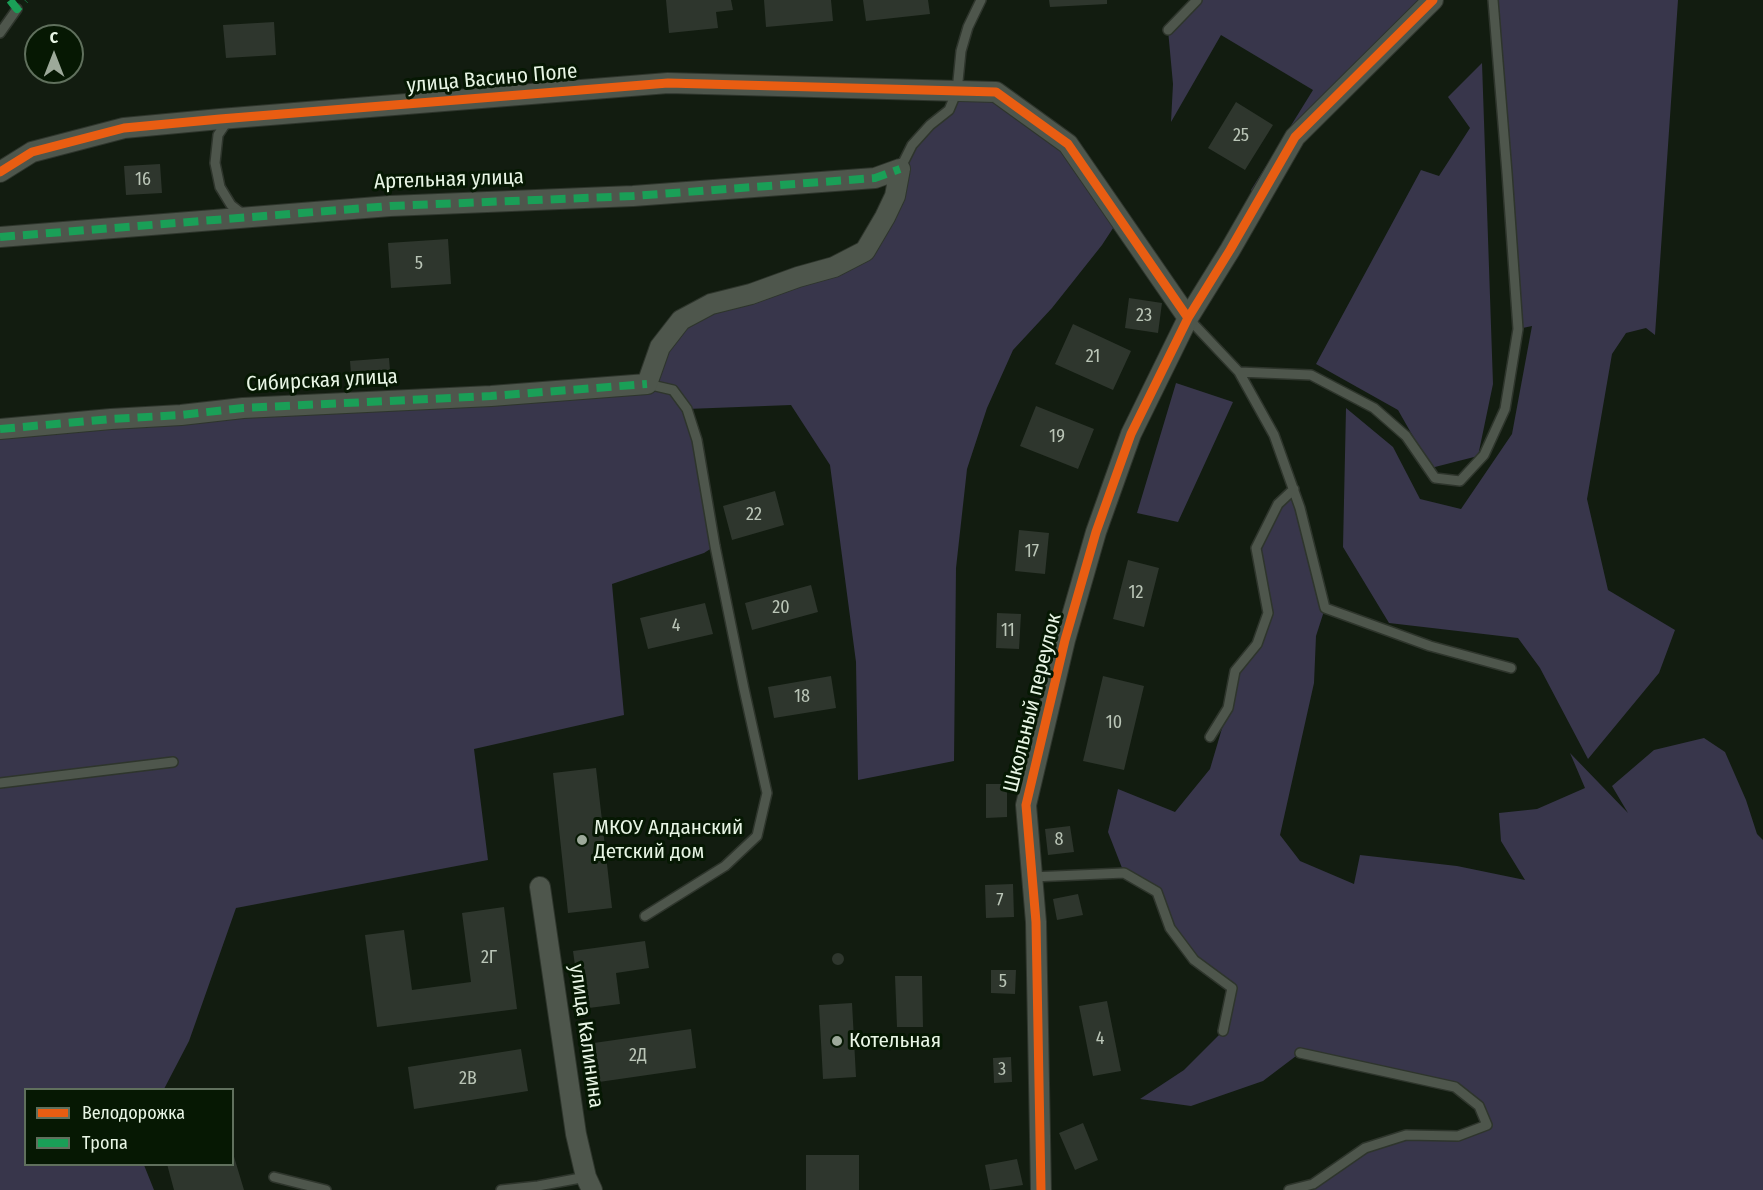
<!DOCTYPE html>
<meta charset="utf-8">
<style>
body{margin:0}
#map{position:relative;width:1763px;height:1190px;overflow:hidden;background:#121c10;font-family:"Fira Sans Condensed",sans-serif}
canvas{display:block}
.legend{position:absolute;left:24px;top:1088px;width:210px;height:78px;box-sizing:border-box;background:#061803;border:2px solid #60705d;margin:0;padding:8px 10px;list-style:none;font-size:18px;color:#e8f5e5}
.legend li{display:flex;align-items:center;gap:12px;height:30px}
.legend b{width:30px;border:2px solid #60705d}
.north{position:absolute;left:24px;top:24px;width:60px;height:60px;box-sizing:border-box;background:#061803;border:2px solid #60705d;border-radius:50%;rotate:0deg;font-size:16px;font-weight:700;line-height:24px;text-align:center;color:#e8f5e5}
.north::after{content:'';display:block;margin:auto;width:21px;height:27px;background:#9da99a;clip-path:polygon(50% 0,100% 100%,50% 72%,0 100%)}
</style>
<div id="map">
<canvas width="1763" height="1190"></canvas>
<ul class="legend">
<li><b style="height:8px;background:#e95d12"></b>Велодорожка</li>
<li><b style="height:8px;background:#1a9f57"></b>Тропа</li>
</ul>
<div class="north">С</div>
</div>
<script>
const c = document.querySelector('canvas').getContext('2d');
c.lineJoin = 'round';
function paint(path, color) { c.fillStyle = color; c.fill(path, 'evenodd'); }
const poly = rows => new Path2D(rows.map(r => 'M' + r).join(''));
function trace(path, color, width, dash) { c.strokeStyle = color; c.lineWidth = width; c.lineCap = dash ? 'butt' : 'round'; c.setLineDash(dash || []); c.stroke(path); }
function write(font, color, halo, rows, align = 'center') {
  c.font = font + ' "Fira Sans Condensed",sans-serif'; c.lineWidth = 6; c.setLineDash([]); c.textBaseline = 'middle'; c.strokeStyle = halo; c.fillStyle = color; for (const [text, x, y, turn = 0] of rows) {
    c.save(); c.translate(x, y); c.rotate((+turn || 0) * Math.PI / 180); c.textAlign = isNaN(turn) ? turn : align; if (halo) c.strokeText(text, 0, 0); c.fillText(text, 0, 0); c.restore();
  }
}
paint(poly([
 [1197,0,1433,0,1295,137,1261,201,1251,190,1313,90,1221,35,1171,122,1173,84,1168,30],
 [1493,0,1678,0,1655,335,1646,328,1626,333,1612,354,1587,499,1608,590,1675,630,1659,673,1588,759,1540,668,1518,638,1389,623,1343,547,1346,408,1393,447,1420,499,1461,509,1512,434,1532,326,1518,329],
 [1482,63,1493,384,1478,456,1431,468,1398,410,1316,364,1421,170,1439,176,1470,128,1448,97],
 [957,91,996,92,1068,144,1119,219,1102,245,1052,308,1013,350,987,408,967,469,956,568,954,761,858,780,856,662,830,465,791,405,687,409,715,546,704,553,612,584,624,715,474,749,488,860,236,908,189,1041,164,1089,26,1090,26,1164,144,1165,154,1190,0,1190,0,429,646,384,681,320,865,251,912,145,949,110],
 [1176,383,1233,402,1178,522,1137,513],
 [1294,489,1325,608,1316,636,1314,683,1280,835,1300,861,1354,884,1360,855,1457,866,1525,880,1501,841,1499,813,1537,809,1585,788,1570,753,1628,813,1612,786,1654,750,1704,738,1725,752,1746,800,1757,834,1763,840,1763,1190,1289,1190,1313,1184,1365,1148,1406,1135,1458,1136,1486,1125,1480,1106,1455,1087,1300,1053,1263,1081,1191,1106,1140,1099,1184,1070,1223,1031,1231,988,1194,960,1170,928,1157,892,1124,873,1108,832,1118,789,1175,812,1210,769,1228,708,1235,671,1257,644,1268,613,1256,548,1278,504]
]), '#38364b');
paint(poly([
 [666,0,731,0,733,10,716,12,718,28,669,33],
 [764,0,831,0,833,21,766,27],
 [863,0,928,0,930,14,866,21],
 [1049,0,1107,0,1107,4,1050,7],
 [274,22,276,55,226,58,223,25],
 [1236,102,1273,125,1245,170,1208,148],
 [160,164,162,193,126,195,124,166],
 [448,239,451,284,391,288,388,243],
 [1129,298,1162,303,1158,333,1125,328],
 [1073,324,1131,351,1113,390,1055,364],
 [389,358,391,383,352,386,350,361],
 [1036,406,1094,429,1078,469,1020,446],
 [775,491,784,525,732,540,723,506],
 [1019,530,1049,533,1045,574,1015,571],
 [1128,560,1159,568,1144,627,1113,619],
 [811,585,818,612,752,630,745,603],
 [705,603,713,634,648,649,640,618],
 [997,613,1021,614,1019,649,996,648],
 [831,676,836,708,774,718,768,687],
 [1103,676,1144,686,1124,770,1083,761],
 [596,768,612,908,568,913,553,773],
 [986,784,1007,784,1007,817,986,818],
 [1070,826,1074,852,1048,855,1045,829],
 [1013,884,1014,917,986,918,985,885],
 [1078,894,1083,915,1057,920,1053,899],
 [504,907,517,1009,377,1027,365,935,404,930,412,990,471,982,462,913],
 [645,941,649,968,616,973,620,1004,581,1009,573,951],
 '832 959a6 6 0 1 1 12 0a6 6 0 1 1-12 0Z',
 [991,970,1016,970,1015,994,991,993],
 [895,976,922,976,923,1027,897,1027],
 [1107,1001,1121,1071,1093,1076,1079,1006],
 [852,1003,856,1077,823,1079,819,1005],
 [691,1029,696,1068,585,1084,580,1045],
 [521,1049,528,1091,414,1109,408,1067],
 [1011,1057,1012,1082,994,1083,993,1058],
 [1083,1123,1098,1160,1075,1170,1059,1133],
 [232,1150,244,1190,174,1190,167,1164,232,1164],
 [806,1155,859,1155,859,1190,806,1190],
 [1017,1159,1023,1185,990,1190,985,1165]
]), '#2e362d');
const service = poly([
 [1168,30,1197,0],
 [0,33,17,9],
 [228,120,218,135,215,163,220,187,231,205,245,216],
 [900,169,912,145,930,125,949,110,957,91,961,51,968,27,981,0],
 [1188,318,1239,372,1274,435,1300,508,1325,608,1430,646,1511,668],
 [1239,372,1311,375,1374,408,1406,436,1435,478,1460,481,1484,455,1505,409,1518,329,1507,173,1493,0],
 [1210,737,1228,708,1235,671,1257,644,1268,613,1256,548,1278,504,1294,489],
 [0,783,173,762],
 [1032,877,1124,873,1157,892,1170,928,1194,960,1232,988,1223,1031],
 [645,916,725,866,757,836,767,793,744,689,715,546,697,440,687,409,673,390,647,384],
 [274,1177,326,1190],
 [501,1190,538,1186,586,1177],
 [1289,1190,1313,1184,1365,1148,1406,1135,1458,1136,1487,1125,1479,1106,1455,1087,1300,1053]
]);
const minor = poly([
 [0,172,32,152,124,128,220,119,668,83,996,92,1068,144,1188,318],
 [0,237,390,206,633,196,875,178,900,169],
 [0,429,111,419,181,415,243,408,491,396,647,384,660,347,681,320,711,304,751,294,798,277,834,267,865,251,885,217,895,196,900,169],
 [540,887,576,1134,586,1177,592,1190],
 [1041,1190,1036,922,1026,805,1065,640,1096,532,1131,434,1188,318,1230,250,1295,137,1433,0]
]);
trace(service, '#2e352c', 12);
trace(minor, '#2e352c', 22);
trace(service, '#4e564c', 9);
trace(minor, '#4e564c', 20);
trace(poly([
 [10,0,17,9,25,0],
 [0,237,390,206,633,196,875,178,900,169],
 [0,429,111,419,181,415,243,408,491,396,647,384]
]), '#1a9f57', 8, [15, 8]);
trace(poly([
 [0,172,32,152,124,128,220,119,668,83,996,92,1068,144,1188,318],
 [1041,1190,1036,922,1026,805,1065,640,1096,532,1131,434,1188,318,1230,250,1295,137,1433,0]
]), '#e95d12', 9);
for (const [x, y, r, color] of [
 [582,840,6,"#9da99a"],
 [837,1041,6,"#9da99a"]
]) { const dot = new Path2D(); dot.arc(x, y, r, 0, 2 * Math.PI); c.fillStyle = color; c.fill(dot); trace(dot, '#061803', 2); }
write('18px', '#bac5b7', null, [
 ["25",1241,136],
 ["16",143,180],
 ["5",419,264],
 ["23",1144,316],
 ["21",1093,357],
 ["19",1057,437],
 ["22",754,515],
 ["17",1032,552],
 ["12",1136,593],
 ["20",781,608],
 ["4",676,626],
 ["11",1008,631],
 ["18",802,697],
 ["10",1114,723],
 ["8",1059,840],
 ["7",1000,901],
 ["2Г",489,958],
 ["5",1003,982],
 ["4",1100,1039],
 ["2Д",638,1056],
 ["3",1002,1070],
 ["2В",468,1079]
]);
write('21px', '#e8f5e5', '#061803', [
 ["улица Васино Поле",492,79,-5],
 ["Артельная улица",449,180,-2],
 ["Сибирская улица",322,381,-3],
 ["Школьный переулок",1033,703,-76],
 ["улица Калинина",586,1036,82]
]);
write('21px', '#e8f5e5', '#061803', [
 ["МКОУ Алданский",594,828],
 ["Детский дом",594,852],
 ["Котельная",849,1041]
], 'left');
</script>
